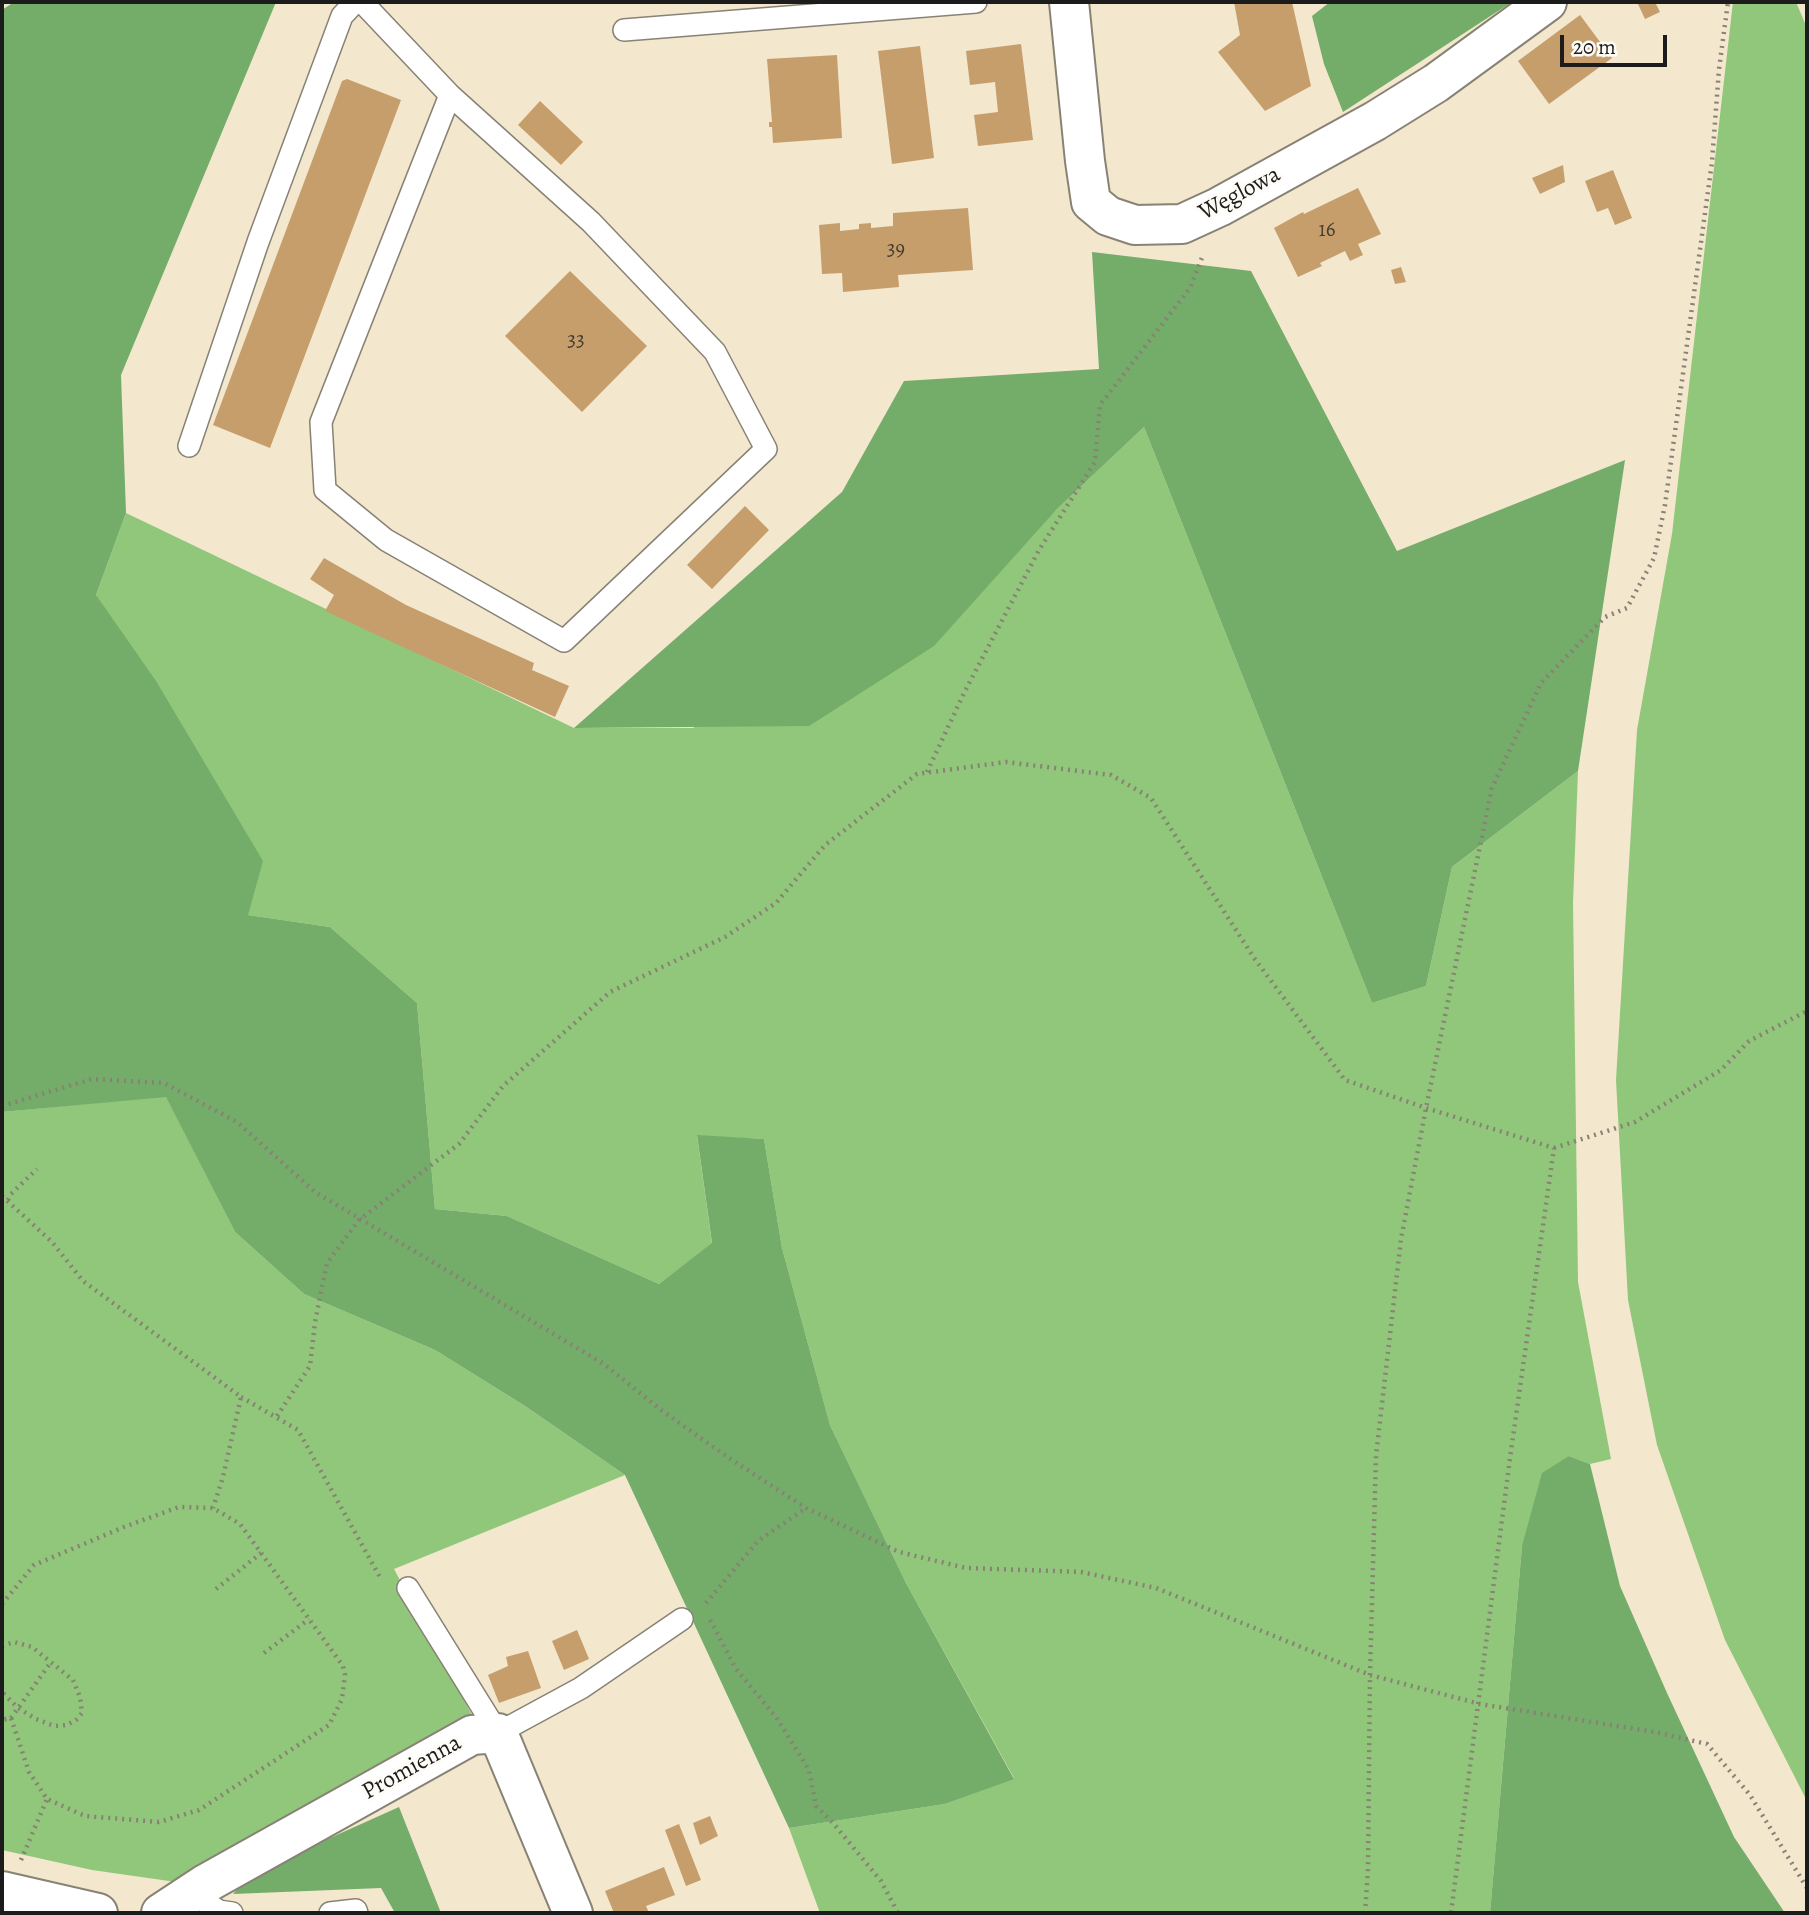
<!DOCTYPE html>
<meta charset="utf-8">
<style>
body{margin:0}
#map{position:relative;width:1809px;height:1915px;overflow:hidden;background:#f3e7ce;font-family:Alegreya,serif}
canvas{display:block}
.frame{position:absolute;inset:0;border:4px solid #1c1c1c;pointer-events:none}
.scale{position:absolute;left:1560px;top:35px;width:107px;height:32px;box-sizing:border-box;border:4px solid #1c1c1c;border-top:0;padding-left:9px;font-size:21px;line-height:24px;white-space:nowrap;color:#1c1c1c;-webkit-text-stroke:5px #fdfcf7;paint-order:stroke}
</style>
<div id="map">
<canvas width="1809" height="1915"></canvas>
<div class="frame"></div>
<div class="scale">20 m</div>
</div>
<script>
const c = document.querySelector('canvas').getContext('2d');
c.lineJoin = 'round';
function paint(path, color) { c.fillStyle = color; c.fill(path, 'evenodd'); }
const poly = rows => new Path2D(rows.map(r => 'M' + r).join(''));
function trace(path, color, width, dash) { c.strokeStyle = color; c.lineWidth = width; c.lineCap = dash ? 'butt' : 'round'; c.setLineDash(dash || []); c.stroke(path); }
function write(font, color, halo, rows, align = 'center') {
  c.font = font + ' Alegreya,serif'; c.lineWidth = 6; c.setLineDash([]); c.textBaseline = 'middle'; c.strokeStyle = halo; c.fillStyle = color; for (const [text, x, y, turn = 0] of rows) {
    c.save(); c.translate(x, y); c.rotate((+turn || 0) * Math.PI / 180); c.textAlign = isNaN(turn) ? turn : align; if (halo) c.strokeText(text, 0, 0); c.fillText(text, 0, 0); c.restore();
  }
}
paint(poly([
 [1733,2,1796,2,1807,28,1807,1801,1725,1640,1657,1445,1628,1300,1616,1080,1637,730,1672,534],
 [1144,427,1372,1003,1426,986,1452,867,1578,771,1573,903,1578,1282,1611,1459,1590,1464,1569,1456,1522,1546,1490,1913,820,1913,789,1828,945,1804,1014,1778,906,1583,830,1425,782,1248,764,1139,697,1136,712,1244,659,1284,507,1216,435,1209,417,1003,330,927,248,915,96,595,126,513,574,728,693,728,1056,510],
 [166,1096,235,1232,304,1294,435,1350,525,1406,625,1475,394,1569,474,1719,183,1883,92,1870,2,1850,2,1112]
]), '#90c77a');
paint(poly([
 [14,2,276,2,121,375,126,513,96,595,156,681,263,861,248,915,330,927,417,1003,435,1209,507,1216,659,1284,712,1243,697,1135,764,1139,782,1248,830,1425,906,1583,1014,1779,945,1804,789,1828,625,1475,525,1406,435,1350,304,1294,235,1232,166,1097,2,1112,2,10],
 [1330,2,1512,2,1343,112,1324,64,1312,16],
 [1092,252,1251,271,1397,551,1625,460,1578,771,1452,867,1426,986,1372,1003,1144,427,1056,510,934,646,809,726,574,728,842,492,904,381,1099,369],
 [1569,1456,1590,1464,1620,1586,1667,1693,1734,1837,1785,1913,1490,1913,1522,1546,1542,1473],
 [399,1807,441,1913,395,1913,381,1888,233,1894,252,1873]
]), '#74ac6a');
paint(poly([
 [1234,2,1292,2,1311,86,1265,111,1218,52,1240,35],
 [1637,2,1655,2,1660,12,1645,19],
 [1580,15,1612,58,1549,104,1518,61],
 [1021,44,1033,140,978,146,974,115,998,112,995,82,970,85,966,51],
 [920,46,934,158,892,164,878,51],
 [837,55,842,138,773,143,772,127,769,127,769,122,772,122,767,59],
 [347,79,401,100,270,448,213,425,342,81],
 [540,101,583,142,561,165,518,125],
 [1563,165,1565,182,1540,194,1532,178],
 [1613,170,1632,218,1615,225,1608,208,1597,212,1585,181],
 [1358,188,1381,234,1358,244,1363,255,1350,261,1345,251,1320,263,1322,266,1298,277,1274,228,1303,212,1304,214],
 [968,208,973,270,898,275,899,287,843,292,842,273,822,274,819,225,840,223,840,231,859,229,859,224,871,223,871,228,893,226,893,213],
 [1401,267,1406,282,1395,284,1391,270],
 [570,271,647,346,582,412,505,336],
 [745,506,769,530,712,589,687,565],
 [324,558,406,605,534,663,532,670,569,686,555,717,325,611,334,595,310,579],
 [577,1630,589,1659,564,1670,552,1641],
 [528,1651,541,1688,499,1703,488,1675,508,1666,506,1657],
 [710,1816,718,1836,700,1845,693,1823],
 [679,1824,701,1880,686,1886,665,1830],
 [664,1867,675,1895,646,1906,649,1913,614,1913,605,1891]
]), '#c69e6c');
const lane = poly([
 [362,2,450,95,321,422,325,490,386,540,564,641,766,449,715,352,591,222,450,95],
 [624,30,976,2],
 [189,446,258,242,342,16,355,2],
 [408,1588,498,1733,581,1688,682,1619],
 [192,1893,219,1911,232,1913],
 [330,1913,356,1910,357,1913]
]);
const street = poly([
 [1069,2,1085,161,1091,202,1108,216,1135,225,1182,224,1219,207,1375,121,1436,83,1547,2],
 [2,1891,98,1913],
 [161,1913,205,1884,472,1735,498,1733,573,1913]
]);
trace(lane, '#888275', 24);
trace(street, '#888275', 42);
trace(poly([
 [927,772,964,693,1039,550,1095,462,1100,405,1190,288,1203,255],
 [2,1106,92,1079,164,1083,237,1122,315,1192,604,1364,661,1410,726,1456,806,1508,899,1552,966,1568,1081,1572,1156,1588,1370,1675,1480,1704,1655,1732,1707,1744,1750,1795,1807,1888],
 [1554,1148,1635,1122,1721,1070,1749,1041,1807,1011],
 [2,1196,52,1242,83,1281,241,1397,223,1477,213,1508],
 [8,1200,11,1194,37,1169],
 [241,1397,298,1430,381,1579],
 [277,1416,310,1366,315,1322,327,1263,359,1220,459,1144,503,1086,610,992,725,937,776,903,825,845,917,774,1006,762,1111,775,1151,798,1254,958,1345,1080,1426,1108,1554,1148,1510,1458,1451,1913],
 [216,1589,261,1553],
 [706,1603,758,1541,806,1508],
 [2,1604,34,1565,124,1527,179,1507,213,1508,240,1524,343,1666,345,1675,342,1699,329,1725,199,1810,159,1822,85,1816,47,1799,29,1772,11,1718,2,1720],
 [710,1620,736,1669,776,1717,809,1770,816,1806,833,1823,881,1881,898,1913],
 [2,1646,14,1642,32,1647,73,1680,80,1697,82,1713,76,1720,67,1725,54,1726,36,1719,18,1708,2,1692],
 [264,1653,309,1619],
 [11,1718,51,1662],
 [21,1860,47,1799],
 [1365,1913,1368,1869,1370,1675,1376,1456,1401,1239,1426,1108,1492,788,1541,683,1605,617,1627,608,1654,558,1665,505,1712,162,1719,69,1728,2]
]), '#888275', 4.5, [2, 5]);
trace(lane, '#fff', 21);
trace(street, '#fff', 38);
write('21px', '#463c30', null, [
 ["16",1327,231],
 ["39",896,250],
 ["33",576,341]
]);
write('24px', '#1c1c1c', '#fdfcf7', [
 ["Węglowa",1240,194,-28],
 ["Promienna",412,1768,-29]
]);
</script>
